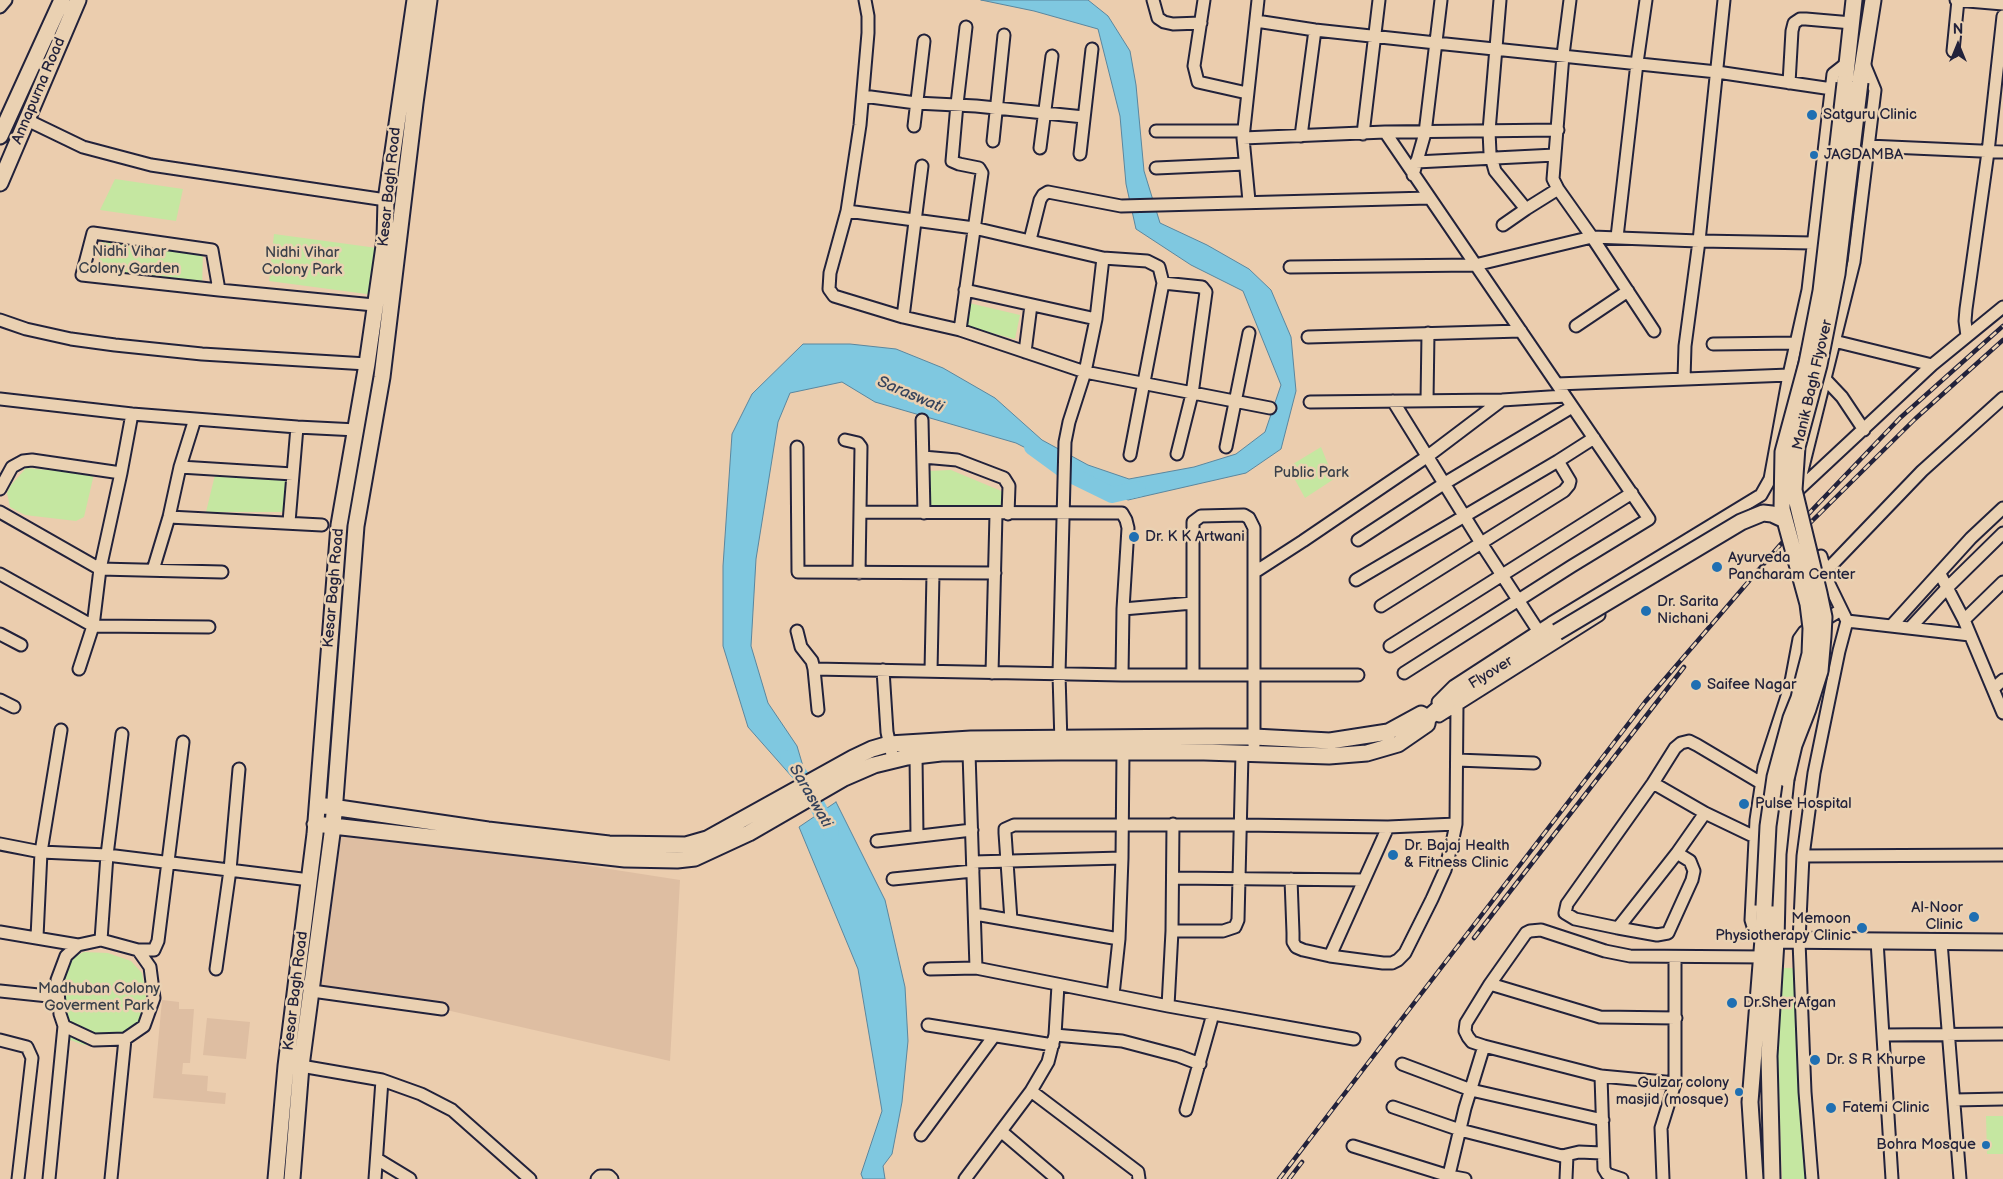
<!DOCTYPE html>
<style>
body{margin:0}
#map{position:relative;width:2003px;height:1179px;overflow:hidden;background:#ebcdae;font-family:"Balsamiq Sans",sans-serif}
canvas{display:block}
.north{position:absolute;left:1933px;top:20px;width:50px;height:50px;-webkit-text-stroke:4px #ead1b2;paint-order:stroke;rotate:0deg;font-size:14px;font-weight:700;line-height:20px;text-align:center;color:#22223b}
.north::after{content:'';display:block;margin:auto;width:18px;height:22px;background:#22223b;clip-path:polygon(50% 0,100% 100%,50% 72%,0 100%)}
</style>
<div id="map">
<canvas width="2003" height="1179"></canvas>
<div class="north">N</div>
</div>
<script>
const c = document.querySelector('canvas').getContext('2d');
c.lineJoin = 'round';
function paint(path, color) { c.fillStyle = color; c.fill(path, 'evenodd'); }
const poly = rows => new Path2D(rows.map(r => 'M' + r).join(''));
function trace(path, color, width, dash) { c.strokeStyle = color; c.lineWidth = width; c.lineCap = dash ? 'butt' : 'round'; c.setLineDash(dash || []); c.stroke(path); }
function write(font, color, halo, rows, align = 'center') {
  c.font = font + ' "Balsamiq Sans",sans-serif'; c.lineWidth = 5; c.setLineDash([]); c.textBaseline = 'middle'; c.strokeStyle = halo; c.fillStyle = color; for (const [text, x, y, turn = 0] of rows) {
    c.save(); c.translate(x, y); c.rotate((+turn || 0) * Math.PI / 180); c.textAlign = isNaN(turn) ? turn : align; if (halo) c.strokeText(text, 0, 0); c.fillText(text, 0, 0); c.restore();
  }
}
paint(poly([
 [333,826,680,880,670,1061,442,1009,312,991],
 [162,1000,179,1002,179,1009,194,1009,190,1063,183,1063,182,1074,208,1076,207,1091,226,1093,225,1104,153,1098],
 [207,1018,250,1022,246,1059,203,1055]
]), '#debea2');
paint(poly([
 [115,179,183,189,176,221,100,210],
 [274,234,377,248,374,295,269,281],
 [103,237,203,251,202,289,96,277],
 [969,303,1020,315,1015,339,964,326],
 [1321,447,1334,479,1305,498,1288,467],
 [26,468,94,474,84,517,76,521,25,515,10,507,7,493,11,485],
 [951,470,1006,493,1005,510,934,509,928,503,928,471],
 [226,471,291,476,286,512,206,512,215,475],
 [84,952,108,953,131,961,142,973,148,1007,131,1034,121,1042,84,1045,68,1039,58,1030,51,993,55,973,68,960],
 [1778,968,1797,968,1800,1110,1808,1179,1782,1179,1777,1033],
 [1986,1116,2003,1116,2003,1154,1987,1154]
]), '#c5e7a1');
const water = poly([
 [981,0,1088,0,1108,16,1130,51,1136,85,1144,171,1160,223,1207,245,1249,269,1271,290,1291,337,1296,391,1281,449,1246,473,1128,500,1016,443,875,402,842,382,790,393,778,422,756,559,751,646,768,703,797,746,805,773,793,778,748,727,723,646,723,566,732,434,752,394,803,344,850,344,896,349,943,368,995,398,1042,440,1088,465,1129,479,1194,467,1236,454,1265,432,1281,385,1243,291,1191,265,1136,229,1126,184,1120,116,1098,29,1034,11,981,0],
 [836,802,885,900,905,987,908,1041,902,1102,892,1154,883,1166,885,1179,863,1179,861,1174,882,1111,858,969,799,827,836,802]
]);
paint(water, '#7fc8e0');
trace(water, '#5a869e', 1);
trace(poly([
 [1032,447,1069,474,1112,495,1138,489],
 [788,758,805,782,831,832]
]), '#7fc8e0', 16);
const minor = poly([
 [865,0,868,16,868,33,860,125,847,211,830,273,829,289,834,296,903,317,960,330,1085,372,1270,408],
 [1153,0,1158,18,1164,22,1173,24,1201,23],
 [1204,0,1194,66,1198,82,1247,93],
 [1500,0,1489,131,1490,153,1495,171,1526,209,1558,189],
 [1570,0,1563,55,1553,179,1558,189,1592,237,1654,331],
 [1956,0,2003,4],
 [0,7,6,0],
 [1256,21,1315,30,1436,43,1717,72,1832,89],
 [1953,51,1958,0],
 [1789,83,1792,31,1794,23,1800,19,1806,19,1852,23],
 [863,96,916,103,976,106,1084,117],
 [27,120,83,147,151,165,386,200],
 [914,126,924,41],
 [1156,131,1243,131],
 [1385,132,1649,519,1572,566,1404,673],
 [1363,134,1379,0],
 [1301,136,1315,30],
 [1243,138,1385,132,1558,130],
 [993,141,1004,35],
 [1868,146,2003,152],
 [1040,148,1052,56],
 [1080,154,1092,49],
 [1416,162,1555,155],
 [1156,168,1245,164],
 [1413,175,1425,133,1441,0],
 [1249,201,1243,138,1258,0],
 [847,211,974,228,1103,258,1147,261,1159,267,1163,283,1130,455],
 [1503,225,1526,209],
 [1617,237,1637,63,1646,0],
 [1030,240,1040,200,1043,195,1048,192,1121,206,1429,198],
 [1290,267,1475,265,1592,237,1699,241,1813,243],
 [1163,283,1202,287,1206,292,1192,394,1177,454],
 [219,290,212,250,93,233,82,275,219,290,374,305],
 [965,290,1096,319],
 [903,317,922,166],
 [0,320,26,329,71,339,115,345,202,354,367,364],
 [1576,326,1628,291],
 [960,330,982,173,979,168,959,164,952,161,957,104,966,27],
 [1967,336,1965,321,1966,309,1988,152,2003,16],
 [1308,337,1521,331],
 [1834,341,1932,365],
 [1713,344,1797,343],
 [1025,352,1031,305],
 [1684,379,1685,346,1699,241,1724,0],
 [1825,379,1842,397,1864,430],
 [1557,384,1789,375],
 [0,399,132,414,297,427,357,430],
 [1393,401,1481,543,1539,632],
 [1427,401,1428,333],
 [1310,402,1502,400,1565,396],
 [922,420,924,513],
 [845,440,858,443,861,447,859,573],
 [797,447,798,572,995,573],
 [1226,447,1249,333],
 [923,457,957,460,1004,478,1009,486,1008,514],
 [180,467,293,474],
 [1800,479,1854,262,1875,90,1863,61],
 [0,489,12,467,23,461,32,460,121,473],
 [1797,491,1932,365,2003,307],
 [0,512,100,569,222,572],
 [860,512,1122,513,1126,520,1128,528,1123,609,1122,675],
 [169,517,322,525],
 [289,522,297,427],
 [1358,540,1445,483,1572,407],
 [1821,556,1829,584,1847,621,1970,635],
 [153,570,169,517,180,467,195,419],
 [1255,572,1303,541,1428,456,1502,400],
 [1825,572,1922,471,2003,398],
 [0,574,93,626,209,627],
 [1940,574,1964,620,2003,713],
 [1356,580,1558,461,1594,438],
 [1381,606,1564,491,1569,485,1570,481,1558,461],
 [1123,609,1193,603],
 [1964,620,2003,582],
 [1892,625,1971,538,2003,508],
 [1910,628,1947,588,2003,533],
 [797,631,801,647,812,661,814,669,818,710],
 [0,634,21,645],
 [1390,646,1632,493],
 [79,669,93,626,100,569,121,473,132,414],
 [814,669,1122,675,1358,675],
 [883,670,887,732,893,759],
 [931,671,933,574],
 [992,673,996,514],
 [1193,675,1193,522,1201,516,1244,515,1249,518,1254,528,1254,745],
 [1994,688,2003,680],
 [0,700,14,707],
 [1438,702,1454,686,1551,623,1761,495,1770,479,1789,375,1808,290,1833,74,1847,63],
 [1439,716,1599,615],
 [1061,744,1059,674,1065,442,1069,422,1085,372,1096,319,1103,258],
 [969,753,976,968],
 [916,756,917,836],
 [1457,760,1534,763],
 [1653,783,1705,813,1755,837],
 [877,841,972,830],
 [0,844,41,852,107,855,310,880],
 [1677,853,1690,861,1694,871,1692,880,1668,933,1657,935,1618,928,1575,919,1565,913,1567,904,1653,783,1675,748,1681,743,1689,741,1697,745,1761,783],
 [1803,856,2003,855],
 [973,862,1122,858],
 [1173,878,1364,880],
 [893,879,973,871],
 [1291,879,1293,933,1293,942,1296,947,1303,950,1330,956,1383,963,1392,963,1398,960,1405,953,1432,899,1445,870,1452,843,1456,824,1457,704],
 [975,914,1119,939],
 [1011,920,1005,833,1005,829,1014,825,1240,825,1388,827,1456,824],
 [1618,928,1677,853,1705,813],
 [1172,931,1223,931,1235,927,1238,920,1242,754],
 [0,932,78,945,101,940,138,950,154,950,158,941,183,742],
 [37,937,41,852,61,730],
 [1763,939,1755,933,1751,920,1756,820,1764,767,1790,687,1799,639,1804,632,1841,610],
 [101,940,107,855,122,734],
 [1877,941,1892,1179],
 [1941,942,1960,1179],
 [1330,956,1388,827],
 [216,969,230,870,239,769],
 [930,969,976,968,1168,1006,1354,1039],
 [1490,984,1600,1017,1676,1018],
 [0,991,58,997],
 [312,991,442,1009],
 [1113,995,1119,939,1122,858,1123,752],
 [1168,1006,1172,931,1173,824],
 [928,1025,1053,1045],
 [64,1026,94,1040,125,1039,144,1026,154,998,150,967,138,950],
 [1055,1035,1122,1041,1179,1056,1200,1064],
 [1884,1035,2003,1034],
 [0,1040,27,1047,32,1058,18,1179],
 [1402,1064,1471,1090,1603,1120],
 [301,1066,382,1080,421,1094,452,1110,530,1179],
 [1601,1076,1604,1169,1607,1174,1622,1179],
 [1675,1083,1601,1076,1484,1046,1472,1042,1468,1037,1465,1031,1466,1023,1490,984,1526,933,1530,931,1541,930,1605,951,1630,956,1767,957],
 [1031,1091,1138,1172,1139,1179],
 [1954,1100,2003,1099],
 [1393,1107,1460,1130,1562,1156,1579,1152,1602,1153],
 [1186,1110,1213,1014],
 [1002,1132,1057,1179],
 [921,1135,994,1036],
 [1353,1146,1449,1176,1465,1179],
 [377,1159,410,1179],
 [49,1179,64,1026,60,1014,57,980,66,956,78,945],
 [111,1179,125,1039],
 [375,1179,382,1080],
 [597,1179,600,1176,609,1176,612,1179],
 [965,1179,1031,1091,1048,1062,1055,1035,1058,985],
 [1448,1179,1465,1108,1484,1046],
 [1566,1179,1567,1155],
 [1663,1179,1661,1128,1675,1083,1675,957],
 [1812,1179,1805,1092,1799,941,1803,856,1814,773,1839,651,1847,621]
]);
const major = poly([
 [1860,82,1873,0],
 [1845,83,1854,0],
 [0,136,62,0],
 [0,183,78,0],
 [325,806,488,830,609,844,686,845,707,839,853,758,872,749,889,744,971,739,1206,737,1254,737,1330,741,1388,732,1421,714,1428,718],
 [315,824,625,859,677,860,695,858,749,833,844,778,874,765,907,757,941,753,1061,752,1204,752,1329,756,1367,753,1398,744,1427,724,1428,718,1451,698,1557,632],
 [1767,940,2003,942],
 [276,1179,286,1066,315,834,339,525,367,364,385,239,386,200,415,0],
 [292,1179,301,1066,333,826,356,526,382,377,415,103,429,0],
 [1755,1179,1750,1102,1763,939,1764,906],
 [1772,1179,1769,1056,1776,941,1778,854,1786,779]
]);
trace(minor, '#22223b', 15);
trace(major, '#22223b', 19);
trace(minor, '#ead1b2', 11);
trace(major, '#ead1b2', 15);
const rail = poly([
 [1807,526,1915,419,2003,340],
 [1474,938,1684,667],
 [1279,1179,1645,702,1780,545,1814,508,1900,418,2003,326],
 [1289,1179,1302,1162]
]);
trace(rail, '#22223b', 4.5);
trace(rail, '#ead1b2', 2.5, [8]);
const majorBridge = poly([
 [1557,632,1741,522,1763,513,1772,514,1785,520],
 [1786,779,1794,745,1808,709,1820,671,1823,636,1824,617,1819,593,1794,490,1797,447,1819,365,1837,274,1860,82],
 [1764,906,1768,826,1775,777,1791,718,1799,698,1804,677,1810,654,1811,628,1808,604,1782,509,1783,452,1807,363,1821,291,1845,83]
]);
trace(majorBridge, '#22223b', 19, []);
trace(majorBridge, '#ead1b2', 15);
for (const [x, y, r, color] of [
 [1812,115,6,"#1f6fb2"],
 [1814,155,5,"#1f6fb2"],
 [1134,537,6,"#1f6fb2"],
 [1717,567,6,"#1f6fb2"],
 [1646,611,6,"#1f6fb2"],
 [1696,685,6,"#1f6fb2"],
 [1744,804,6,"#1f6fb2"],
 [1393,855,6,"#1f6fb2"],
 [1974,917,6,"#1f6fb2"],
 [1862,928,6,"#1f6fb2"],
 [1732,1003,6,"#1f6fb2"],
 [1815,1060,6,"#1f6fb2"],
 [1739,1092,5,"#1f6fb2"],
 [1831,1108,6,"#1f6fb2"],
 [1986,1145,5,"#1f6fb2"]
]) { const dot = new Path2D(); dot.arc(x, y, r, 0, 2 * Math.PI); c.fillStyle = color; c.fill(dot); trace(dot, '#ead1b2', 2); }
write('15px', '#22223b', '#ead1b2', [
 ["Annapurna Road",39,91,-67],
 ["Kesar Bagh Road",390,187,-84],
 ["Manik Bagh Flyover",1813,385,-77],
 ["Kesar Bagh Road",334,588,-85],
 ["Flyover",1491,673,-32],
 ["Kesar Bagh Road",296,991,-83]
]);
write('15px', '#22223b', '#ead1b2', [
 ["Satguru Clinic",1823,115],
 ["JAGDAMBA",1824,155],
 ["Dr. K K Artwani",1145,537],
 ["Ayurveda",1728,558],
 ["Pancharam Center",1728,575],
 ["Dr. Sarita",1657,602],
 ["Nichani",1657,619],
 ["Saifee Nagar",1707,685],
 ["Pulse Hospital",1755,804],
 ["Dr. Bajaj Health",1404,846],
 ["& Fitness Clinic",1404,863],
 ["Al-Noor",1963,908,"right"],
 ["Clinic",1963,925,"right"],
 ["Memoon",1851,919,"right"],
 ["Physiotherapy Clinic",1851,936,"right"],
 ["Dr.Sher Afgan",1743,1003],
 ["Dr. S R Khurpe",1826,1060],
 ["Gulzar colony",1729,1083,"right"],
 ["masjid (mosque)",1729,1100,"right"],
 ["Fatemi Clinic",1842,1108],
 ["Bohra Mosque",1976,1145,"right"]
], 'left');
write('15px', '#3a404a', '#ead1b2', [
 ["Nidhi Vihar",129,252],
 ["Colony Garden",129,269],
 ["Nidhi Vihar",302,253],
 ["Colony Park",302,270],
 ["Public Park",1311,473],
 ["Madhuban Colony",99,989],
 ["Goverment Park",99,1006]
]);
write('italic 16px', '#35435c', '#ead1b2', [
 ["Saraswati",910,395,23],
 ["Saraswati",810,796,60]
]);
</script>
